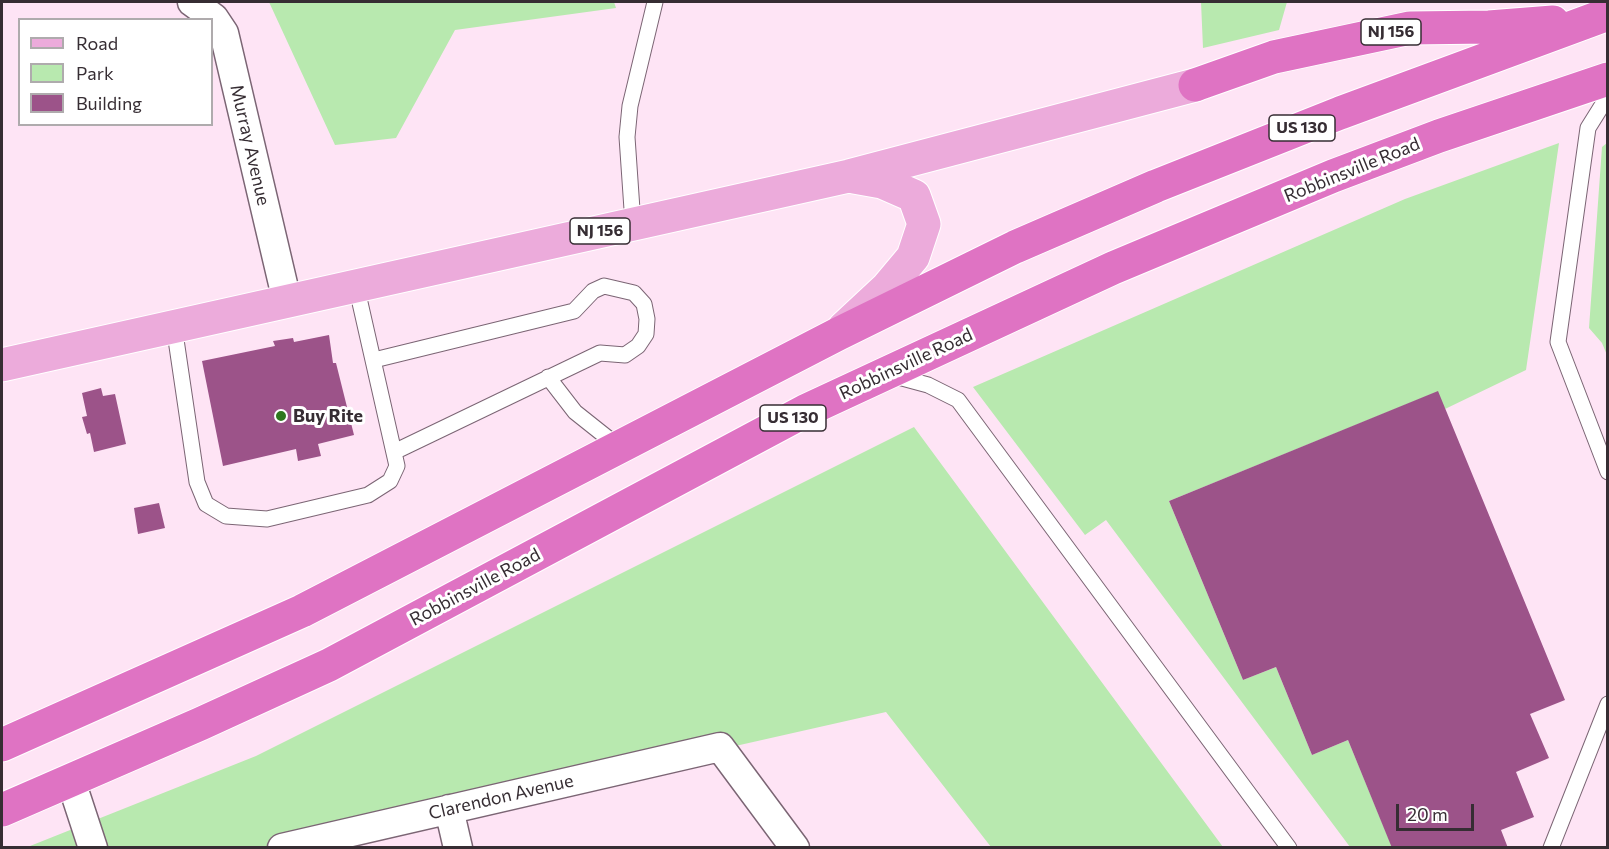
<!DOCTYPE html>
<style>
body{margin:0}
#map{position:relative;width:1609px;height:849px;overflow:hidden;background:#fee4f5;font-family:Commissioner,sans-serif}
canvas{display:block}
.frame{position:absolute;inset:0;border:3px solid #362d33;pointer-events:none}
.legend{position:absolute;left:18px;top:18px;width:195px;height:108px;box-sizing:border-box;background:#fff;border:2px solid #afabad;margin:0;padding:8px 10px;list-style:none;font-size:18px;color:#362d33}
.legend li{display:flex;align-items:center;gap:12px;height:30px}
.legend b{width:30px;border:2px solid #afabad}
.scale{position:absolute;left:1396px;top:804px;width:78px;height:27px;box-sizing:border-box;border:3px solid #362d33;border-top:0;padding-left:8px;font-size:18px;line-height:21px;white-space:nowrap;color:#362d33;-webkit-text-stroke:4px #fff;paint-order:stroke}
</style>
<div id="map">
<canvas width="1609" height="849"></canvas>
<div class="frame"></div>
<ul class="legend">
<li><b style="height:8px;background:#ecabdb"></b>Road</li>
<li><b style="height:16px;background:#b8e9af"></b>Park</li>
<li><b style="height:16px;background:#9c5389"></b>Building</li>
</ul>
<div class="scale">20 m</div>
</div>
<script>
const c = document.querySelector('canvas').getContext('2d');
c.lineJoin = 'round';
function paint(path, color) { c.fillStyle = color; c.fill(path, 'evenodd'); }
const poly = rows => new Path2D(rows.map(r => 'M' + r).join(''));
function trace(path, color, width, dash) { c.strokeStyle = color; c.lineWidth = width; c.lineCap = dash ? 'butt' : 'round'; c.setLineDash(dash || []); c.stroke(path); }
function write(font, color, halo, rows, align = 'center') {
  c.font = font + ' Commissioner,sans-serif'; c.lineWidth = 6; c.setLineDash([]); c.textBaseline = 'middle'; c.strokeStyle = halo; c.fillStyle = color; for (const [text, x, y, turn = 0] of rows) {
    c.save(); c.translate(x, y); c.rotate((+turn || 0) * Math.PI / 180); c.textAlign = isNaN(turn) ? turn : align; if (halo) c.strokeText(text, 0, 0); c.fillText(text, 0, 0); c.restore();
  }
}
paint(poly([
 [269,2,614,2,616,8,455,30,396,138,335,145],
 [1201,2,1287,2,1279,30,1203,48],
 [1559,143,1526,370,1445,409,1437,392,1169,501,1243,680,1276,667,1312,755,1348,740,1392,847,1350,847,1106,520,1085,535,973,387,1405,199],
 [1607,143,1607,355,1602,343,1589,328,1602,147],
 [914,427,1223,847,991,847,886,712,288,847,25,848,256,756]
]), '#b8e9af');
paint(poly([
 [329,335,333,363,336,363,354,435,318,444,321,456,298,461,296,449,223,466,202,361,275,346,273,341,293,338,294,342],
 [101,388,103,396,115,394,126,444,94,452,90,433,87,434,82,417,87,416,82,393],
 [1438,391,1565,700,1530,714,1549,758,1516,772,1534,817,1501,830,1508,848,1392,848,1348,740,1312,755,1276,667,1243,680,1169,501],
 [159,503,165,528,138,534,134,508]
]), '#9c5389');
const lane = poly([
 [1608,96,1588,128,1558,342,1608,472],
 [633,224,627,137,630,106,655,2],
 [174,326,197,482,206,504,226,516,267,519,368,495,390,481,397,466,356,285],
 [374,360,574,311,593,291,604,286,634,293,644,304,647,319,646,334,638,346,625,355,600,353,394,452],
 [891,375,928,385,958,400,1289,848],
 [548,377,575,412,619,447],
 [1551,848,1608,704]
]);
const street = poly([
 [192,2,214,18,224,33,287,301],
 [71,781,93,848],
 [449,809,458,848],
 [282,848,720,747,795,848]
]);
const primary = poly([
 [844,328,887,288,913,257,924,224,914,196,882,182,854,177],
 [2,365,849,176,1195,85]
]);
const highway = poly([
 [1195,85,1274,57,1410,28,1489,27,1553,22],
 [2,745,302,611,838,334,1015,247,1156,186,1340,113,1608,14],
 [2,810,200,724,329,665,805,411,1113,268,1333,176,1439,136,1608,79]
]);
trace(lane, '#7b6574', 17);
trace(street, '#7b6574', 31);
trace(primary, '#fff', 35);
trace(highway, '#fff', 35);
trace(lane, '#fff', 15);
trace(street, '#fff', 28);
trace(primary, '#ecabdb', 33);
trace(highway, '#df73c3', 33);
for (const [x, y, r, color] of [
 [281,416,6,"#2e781e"]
]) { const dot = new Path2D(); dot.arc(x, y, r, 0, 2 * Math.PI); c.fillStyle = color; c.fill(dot); trace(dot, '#fff', 2); }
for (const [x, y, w] of [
 [1391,32,60],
 [1302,128,66],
 [600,231,60],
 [793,418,66]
]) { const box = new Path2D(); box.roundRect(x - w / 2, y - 13, w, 26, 4.5); c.fillStyle = '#fff'; c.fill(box); trace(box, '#362d33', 1.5); }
write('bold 16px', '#362d33', null, [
 ["NJ 156",1391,32],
 ["US 130",1302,128],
 ["NJ 156",600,231],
 ["US 130",793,418]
]);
write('18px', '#362d33', '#fff', [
 ["Murray Avenue",250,145,77],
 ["Robbinsville Road",1352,170,-22],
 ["Robbinsville Road",906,364,-25],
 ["Robbinsville Road",475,587,-28],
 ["Clarendon Avenue",501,797,-13]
]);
write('bold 18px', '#362d33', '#fff', [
 ["Buy Rite",293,416]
], 'left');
</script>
